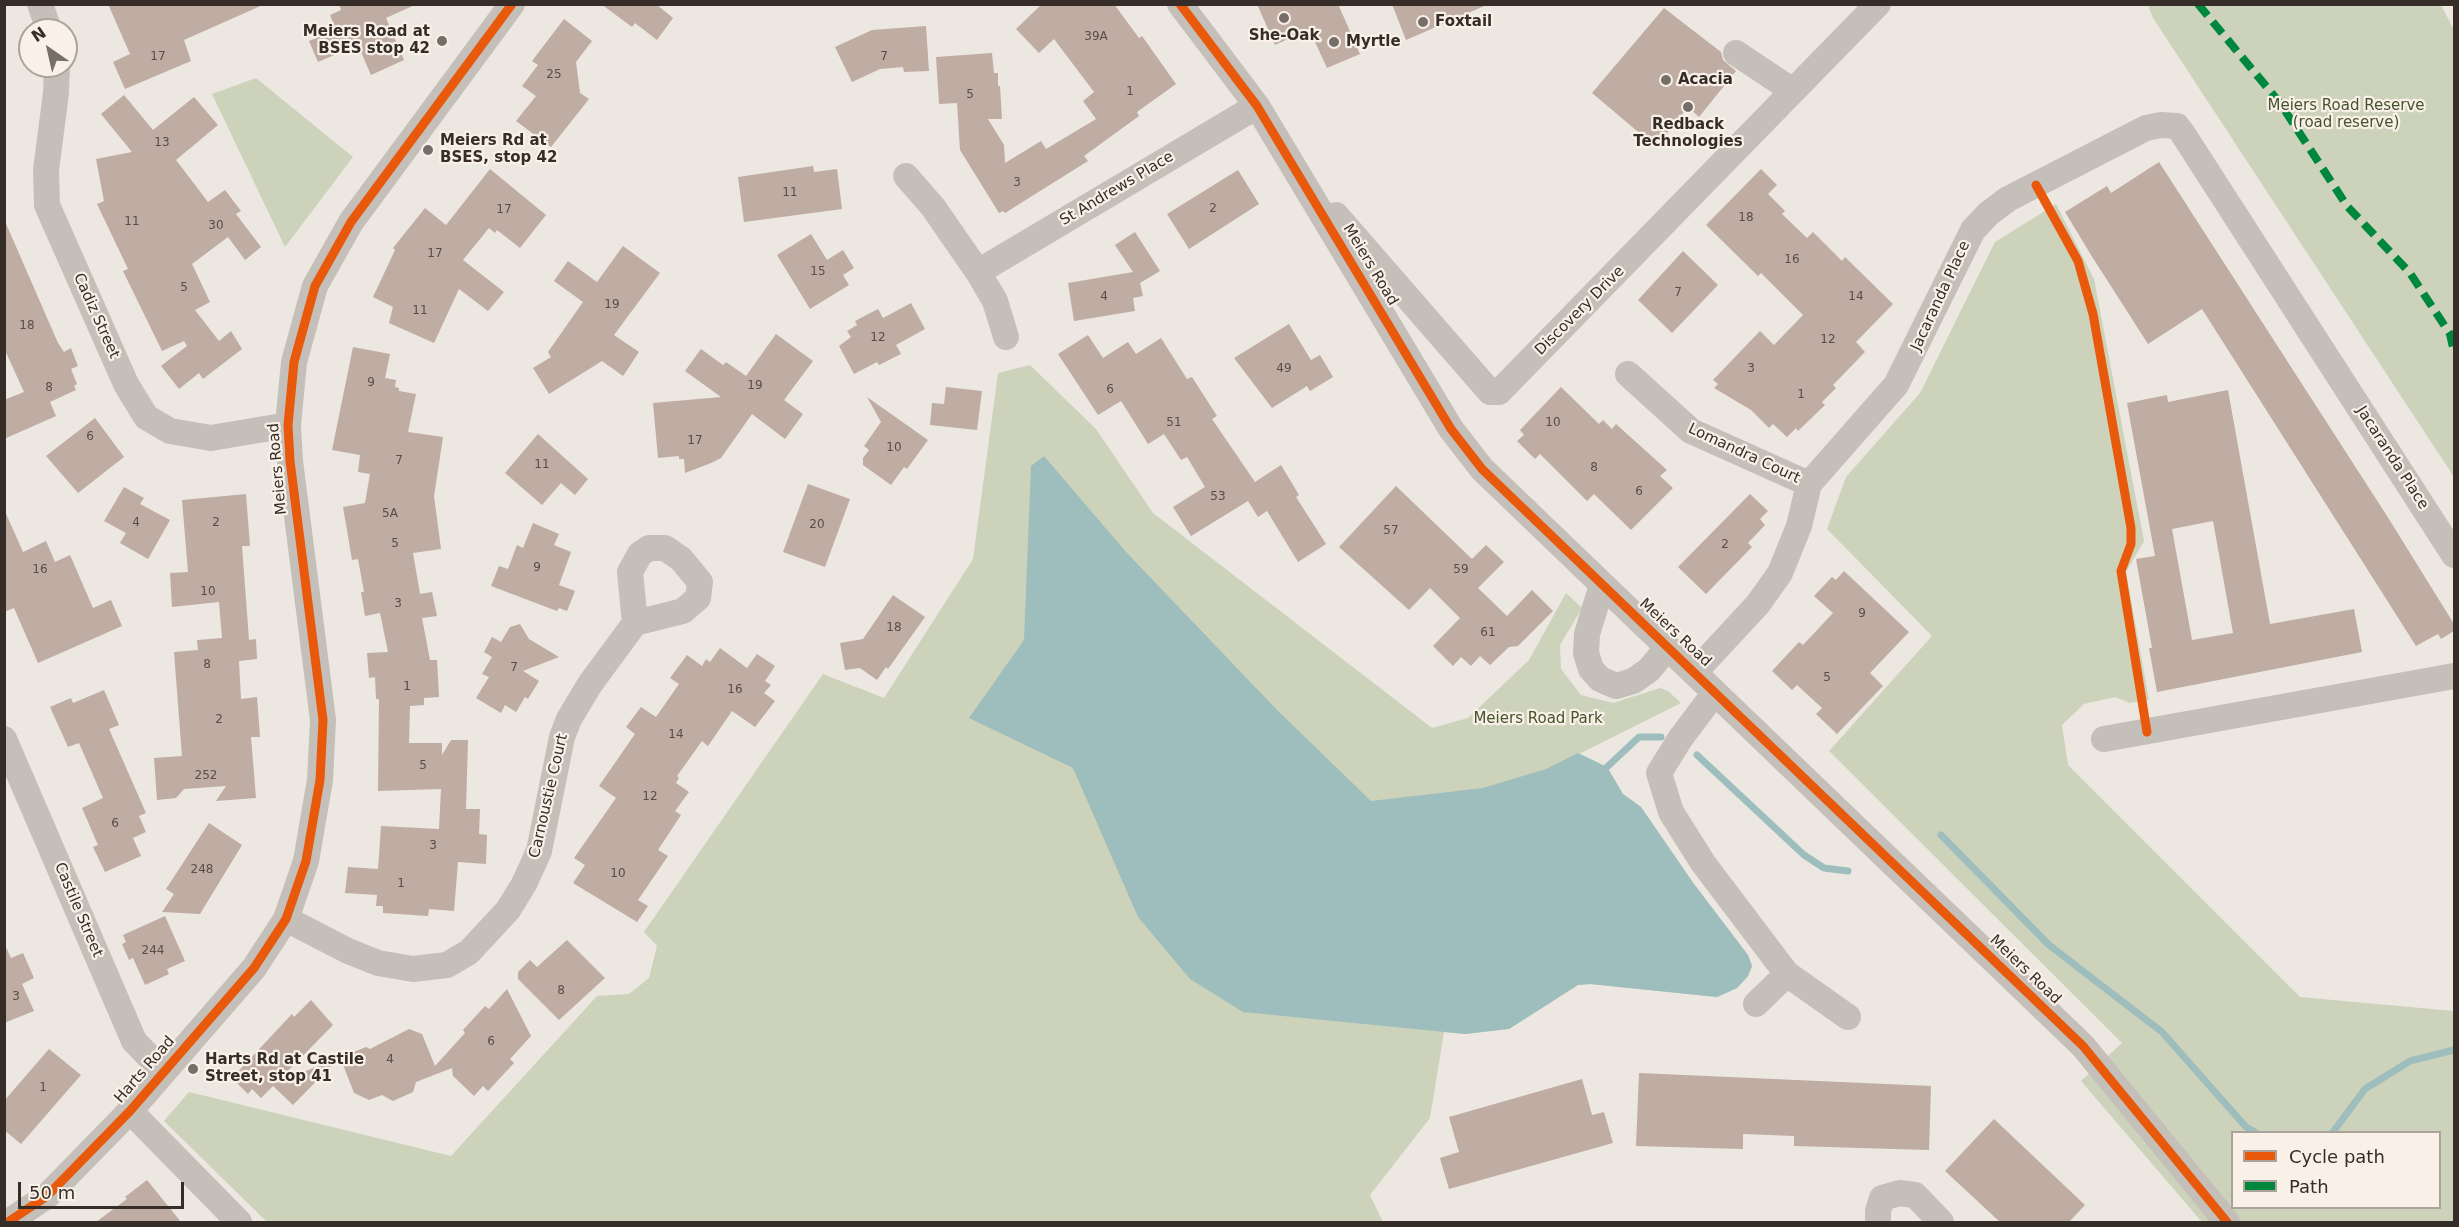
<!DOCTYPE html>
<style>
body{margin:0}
#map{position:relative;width:2459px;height:1227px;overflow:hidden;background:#ece7e1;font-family:"DejaVu Sans",sans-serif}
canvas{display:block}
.frame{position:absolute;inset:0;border:6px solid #362d28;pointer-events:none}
.legend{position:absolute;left:2231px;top:1131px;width:210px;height:78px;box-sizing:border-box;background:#f9f1e8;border:2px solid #aba39b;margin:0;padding:8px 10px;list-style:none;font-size:18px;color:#362d28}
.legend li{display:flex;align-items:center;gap:12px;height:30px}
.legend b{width:30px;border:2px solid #aba39b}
.north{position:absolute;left:18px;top:18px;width:60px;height:60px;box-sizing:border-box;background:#f9f1e8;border:2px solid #aba39b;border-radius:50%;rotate:326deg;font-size:16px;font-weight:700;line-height:24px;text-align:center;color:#362d28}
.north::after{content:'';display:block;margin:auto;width:21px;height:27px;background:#766e69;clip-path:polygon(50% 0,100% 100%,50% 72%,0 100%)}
.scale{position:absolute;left:18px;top:1182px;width:166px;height:27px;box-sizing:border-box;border:3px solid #362d28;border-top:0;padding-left:8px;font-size:18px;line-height:21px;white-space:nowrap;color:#362d28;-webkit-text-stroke:4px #f9f1e8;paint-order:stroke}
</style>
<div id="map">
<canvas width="2459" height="1227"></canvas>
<div class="frame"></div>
<ul class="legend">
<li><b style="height:8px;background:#e8590c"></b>Cycle path</li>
<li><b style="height:8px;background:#00873e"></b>Path</li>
</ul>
<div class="north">N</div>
<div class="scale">50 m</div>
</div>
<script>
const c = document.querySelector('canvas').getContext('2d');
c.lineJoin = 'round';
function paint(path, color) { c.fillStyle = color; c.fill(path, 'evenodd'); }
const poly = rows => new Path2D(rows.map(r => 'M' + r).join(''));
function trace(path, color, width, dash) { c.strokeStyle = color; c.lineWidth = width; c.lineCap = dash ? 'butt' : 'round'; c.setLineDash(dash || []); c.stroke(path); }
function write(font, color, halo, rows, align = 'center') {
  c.font = font + ' "DejaVu Sans",sans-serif'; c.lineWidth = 4.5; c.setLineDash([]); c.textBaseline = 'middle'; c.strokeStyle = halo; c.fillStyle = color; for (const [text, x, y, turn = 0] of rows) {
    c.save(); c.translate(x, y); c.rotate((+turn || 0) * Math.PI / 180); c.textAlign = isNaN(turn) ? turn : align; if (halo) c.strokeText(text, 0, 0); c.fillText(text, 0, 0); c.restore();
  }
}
paint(poly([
 [2148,5,2441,5,2454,30,2454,477,2153,18],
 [256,78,353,157,285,247,212,94],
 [2056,204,2094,279,2144,541,2126,572,2149,700,2130,703,2115,697,2084,704,2062,725,2068,765,2300,997,2454,1011,2454,1222,2202,1222,2081,1081,2122,1043,1829,751,1932,636,1827,529,1846,477,1920,393,1995,242],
 [2232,1132,2440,1132,2440,1208,2232,1208],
 [1030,365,1096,429,1153,513,1432,728,1468,718,1529,660,1566,593,1582,608,1560,645,1561,669,1581,695,1613,703,1660,688,1668,691,1681,703,1579,754,1607,767,1623,794,1641,807,1694,884,1748,955,1752,966,1748,976,1737,988,1717,997,1590,984,1578,985,1509,1029,1465,1034,1444,1032,1430,1118,1370,1195,1383,1222,267,1222,164,1121,189,1092,451,1156,597,996,629,994,649,978,657,946,644,932,823,674,884,698,973,559,998,373]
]), '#cdd2bb');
paint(poly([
 [1044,456,1126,552,1277,710,1371,801,1483,788,1546,769,1578,753,1607,767,1623,794,1641,807,1694,884,1748,955,1752,966,1748,976,1737,988,1717,997,1590,984,1578,985,1509,1029,1465,1034,1243,1012,1190,979,1138,917,1073,768,969,718,1024,640,1031,466]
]), '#9dbebd');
trace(poly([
 [1697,755,1804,855,1824,868,1848,871],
 [1607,767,1639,737,1661,737],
 [1941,835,2049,945,2162,1032,2246,1127,2255,1132],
 [2333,1132,2365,1089,2410,1061,2454,1050]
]), '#9dbebd', 7);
paint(poly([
 [108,4,265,4,184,40,191,61,125,89,113,62,130,54],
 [339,4,417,4,386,18,404,60,371,75,358,45,318,62,309,41,336,30,330,15,341,10],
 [601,4,656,4,673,18,657,40,635,23,632,27],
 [1042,4,1114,4,1139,38,1142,36,1176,84,1137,112,1139,116,1084,156,1088,161,1005,213,1003,211,999,213,960,150,957,103,939,104,936,57,992,53,994,73,998,73,998,86,1000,86,1002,119,988,119,1004,145,1005,163,1041,141,1046,149,1096,119,1083,101,1094,92,1054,39,1039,53,1016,29],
 [1257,4,1338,4,1360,54,1327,68,1309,29,1275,45],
 [1392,4,1489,4,1406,40],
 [1664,8,1721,52,1723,60,1736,71,1699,117,1688,107,1656,147,1592,93],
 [564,19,592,41,576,62,580,93,589,99,551,147,516,121,536,96,522,86,538,65,532,61],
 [926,26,929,71,904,72,903,67,880,69,852,82,835,47,872,30],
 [124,95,153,130,194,97,218,125,176,160,208,202,225,190,241,211,236,214,261,247,245,260,228,237,192,264,210,302,195,310,219,341,231,331,242,349,203,379,199,373,179,389,161,366,187,346,184,341,162,351,123,271,128,269,97,204,104,201,96,159,132,152,101,114],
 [2159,162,2387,516,2454,624,2454,631,2441,639,2438,634,2416,646,2202,309,2148,344,2091,255,2065,212,2107,186,2111,193],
 [813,166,814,172,837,169,842,209,744,222,738,177],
 [490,169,546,215,520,248,497,230,495,233,489,228,463,260,504,292,488,311,459,289,434,343,389,323,393,307,373,297,395,250,393,248,425,208,446,225],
 [1761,169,1777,185,1768,194,1785,211,1782,214,1807,238,1813,232,1842,261,1845,257,1893,304,1856,342,1865,352,1833,385,1836,388,1822,402,1825,405,1798,431,1796,428,1787,437,1773,424,1769,428,1751,410,1714,388,1718,384,1713,380,1760,331,1774,345,1803,315,1761,273,1758,276,1706,225],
 [1238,170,1259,204,1189,249,1167,214],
 [4,219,58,343,64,352,71,348,78,366,71,369,77,384,74,386,76,390,50,402,56,416,4,439,4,400,24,392,4,348],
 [1135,232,1160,271,1140,283,1143,296,1133,298,1135,311,1074,321,1068,283,1133,272,1115,245],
 [811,234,827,260,843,250,854,268,843,275,849,285,810,309,777,255],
 [623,246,660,273,614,335,639,352,623,376,602,361,549,394,533,368,551,357,548,352,583,302,554,281,568,261,597,282],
 [1683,251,1718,285,1672,333,1638,300],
 [911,303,925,329,896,345,901,354,879,365,877,362,854,374,839,346,851,337,847,331,857,325,855,321,878,309,883,318],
 [1289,324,1311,360,1320,355,1333,377,1310,391,1307,386,1272,408,1234,358],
 [776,334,813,361,784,400,803,414,785,439,752,414,721,458,711,463,685,473,684,459,679,459,679,456,658,458,653,403,721,397,685,371,701,349,723,365,726,362,746,376],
 [1088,335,1103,358,1128,342,1136,354,1161,338,1187,379,1192,377,1217,416,1212,419,1255,482,1281,465,1299,495,1296,497,1326,544,1298,562,1267,511,1258,517,1248,501,1191,536,1173,507,1205,487,1187,457,1181,460,1164,434,1148,444,1121,401,1098,415,1058,354],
 [353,347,390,354,385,378,396,380,395,387,399,388,399,391,416,394,408,432,443,437,434,496,441,549,413,553,420,594,432,592,437,616,422,618,430,660,437,660,439,697,424,698,424,705,410,706,409,743,442,743,442,755,451,740,468,740,466,809,480,809,479,834,487,835,486,864,458,862,454,911,429,909,428,916,383,913,383,906,376,906,377,895,345,893,348,867,378,869,381,826,439,829,441,789,378,791,379,699,376,699,375,677,369,678,367,653,388,652,380,613,365,616,361,592,364,592,358,559,352,560,343,507,365,503,370,474,358,472,360,455,332,450],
 [946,387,982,391,977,430,930,425,932,403,944,404],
 [1561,387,1599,424,1603,420,1612,429,1616,424,1667,470,1660,476,1673,488,1631,530,1594,494,1587,501,1540,454,1535,459,1517,441,1524,435,1520,430],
 [2228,390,2270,624,2354,609,2362,652,2157,692,2149,648,2152,648,2136,559,2155,556,2127,403,2167,395,2168,402],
 [2213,521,2233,633,2192,640,2172,529],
 [867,397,928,440,907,469,904,467,891,485,863,465,863,458,869,450,864,446,881,422],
 [95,418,124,457,78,493,46,456],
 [538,434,588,479,575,495,561,483,542,505,505,473],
 [808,484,850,499,825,567,783,552],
 [1396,486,1472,559,1486,545,1504,562,1478,588,1507,616,1532,590,1553,611,1518,646,1509,647,1490,665,1480,656,1471,666,1461,657,1453,666,1433,646,1460,618,1430,588,1409,610,1339,547],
 [124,487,144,498,140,504,170,520,148,559,120,543,126,533,104,521],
 [246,494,250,546,242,546,249,640,256,639,257,659,239,661,241,699,257,697,260,737,251,737,256,798,216,801,226,786,184,789,176,798,157,800,154,758,182,756,174,652,198,650,197,640,222,638,219,602,172,607,170,573,188,572,182,500],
 [1750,494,1768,511,1760,519,1765,525,1748,543,1752,547,1706,594,1678,567],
 [4,509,23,552,46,541,55,562,70,555,93,608,111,600,122,626,38,663,14,608,4,612],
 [533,523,559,534,554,545,571,552,559,585,575,591,567,611,559,608,557,611,491,586,499,566,508,569,517,545,523,548],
 [1844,571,1909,632,1870,673,1883,686,1837,734,1816,714,1822,708,1797,685,1792,690,1772,671,1799,642,1803,645,1833,613,1814,596,1832,577,1836,580],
 [893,595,925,617,888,669,886,667,877,680,860,668,845,670,840,643,863,639],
 [520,624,529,639,559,657,523,671,539,681,528,699,525,697,516,712,505,705,501,713,476,698,489,677,482,674,492,657,484,652,492,637,501,642,510,627],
 [720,648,747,668,757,654,775,666,765,681,771,685,764,693,775,701,755,727,732,711,708,746,702,741,677,776,679,778,676,783,689,792,675,811,681,815,658,850,668,856,638,900,648,906,637,922,573,883,585,865,574,858,616,798,599,786,635,734,626,727,641,707,656,717,679,684,670,678,687,655,702,666,706,659,710,662],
 [104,690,119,725,109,729,146,813,139,816,146,832,133,838,141,856,105,872,93,847,98,845,82,808,103,798,79,743,68,747,50,707,71,698,73,703],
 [209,823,242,845,200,914,162,912,174,894,166,889],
 [165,916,185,961,167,969,169,974,145,985,133,958,129,960,122,944,126,942,123,935],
 [567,940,605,978,559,1020,518,979,518,972,530,960,537,967],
 [4,943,11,958,23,953,34,978,22,984,34,1011,4,1023],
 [507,989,531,1036,510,1059,514,1063,488,1091,483,1086,474,1096,453,1076,452,1068,416,1082,413,1092,393,1101,382,1095,369,1100,354,1093,340,1057,293,1105,273,1086,261,1098,252,1089,248,1094,232,1078,292,1014,294,1017,311,1000,333,1025,276,1083,366,1047,370,1049,409,1029,422,1034,435,1066,465,1033,463,1030,485,1006,489,1009],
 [49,1049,81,1075,21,1144,4,1130,4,1101],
 [1639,1073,1931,1086,1929,1150,1794,1146,1794,1136,1743,1134,1743,1149,1636,1146],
 [1582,1079,1592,1115,1604,1112,1613,1143,1449,1189,1440,1158,1459,1152,1449,1117],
 [1994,1119,2085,1205,2069,1222,2000,1222,1945,1171],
 [147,1180,181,1222,96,1222,127,1199,125,1197]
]), '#bfaca3');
trace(poly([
 [40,4,49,30],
 [1180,4,1257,106,1451,429,1482,469,2083,1046,2227,1222],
 [1736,53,1793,91],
 [57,66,56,93,46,170,47,205,126,384,146,417,170,431,211,438,288,425],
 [906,176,933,207,978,272,995,301,1006,337],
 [1336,215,1490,392,1499,392,1878,4],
 [978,272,1257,106],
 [1628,374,1691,431,1809,484],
 [1602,585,1587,634,1586,653,1591,669,1600,679,1616,686,1633,681,1649,670,1667,648],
 [1695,672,1758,604,1780,573,1799,526,1809,484,1896,385,1973,230,1988,214,2008,199,2146,128,2161,125,2177,126,2183,134,2454,555],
 [1707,703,1680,739,1659,773,1671,812,1703,863,1787,974,1848,1017],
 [4,739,134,1041,164,1072],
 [2104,739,2454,676],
 [286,919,348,951,378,963,413,969,447,965,469,952,508,910,524,884,539,851,562,737,569,719,590,684,635,623,683,611,698,598,700,582,681,559,665,548,649,548,640,554,630,572,635,623],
 [1756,1004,1787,974],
 [130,1111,239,1222],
 [8,1222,47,1196,130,1111,254,968,286,919,306,861,320,780,323,720,290,461,288,425,294,362,315,286,351,222,512,4],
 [1878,1222,1878,1211,1882,1198,1900,1193,1915,1195,1941,1222]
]), '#c5bfba', 26);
trace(poly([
 [2198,4,2280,103,2347,206,2410,273,2450,334,2454,352]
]), '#00873e', 8, [15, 8]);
trace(poly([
 [1180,4,1257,106,1451,429,1482,469,2083,1046,2227,1222],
 [2036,185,2078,261,2093,314,2131,528,2131,544,2121,571,2147,732],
 [8,1222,47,1196,130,1111,254,968,286,919,306,861,320,780,323,720,290,461,288,425,294,362,315,286,351,222,512,4]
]), '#e8590c', 9);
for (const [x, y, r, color] of [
 [1284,18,6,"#766e69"],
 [1423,22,6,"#766e69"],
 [442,41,6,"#766e69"],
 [1334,42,6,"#766e69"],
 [1666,80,6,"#766e69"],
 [1688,107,6,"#766e69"],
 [428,150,6,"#766e69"],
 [193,1069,6,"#766e69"]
]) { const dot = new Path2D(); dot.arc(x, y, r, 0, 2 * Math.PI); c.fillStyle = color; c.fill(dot); trace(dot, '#f9f1e8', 2); }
write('12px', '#584d47', null, [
 ["39A",1096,37],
 ["17",158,57],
 ["7",884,57],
 ["25",554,75],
 ["1",1130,92],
 ["5",970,95],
 ["13",162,143],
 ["3",1017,183],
 ["11",790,193],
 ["2",1213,209],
 ["17",504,210],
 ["18",1746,218],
 ["11",132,222],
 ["30",216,226],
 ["17",435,254],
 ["16",1792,260],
 ["15",818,272],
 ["5",184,288],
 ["7",1678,293],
 ["4",1104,297],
 ["14",1856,297],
 ["19",612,305],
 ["11",420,311],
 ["18",27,326],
 ["12",878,338],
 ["12",1828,340],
 ["49",1284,369],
 ["3",1751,369],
 ["9",371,383],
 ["19",755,386],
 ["8",49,388],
 ["6",1110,390],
 ["1",1801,395],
 ["51",1174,423],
 ["10",1553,423],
 ["6",90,437],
 ["17",695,441],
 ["10",894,448],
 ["7",399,461],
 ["11",542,465],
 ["8",1594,468],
 ["6",1639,492],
 ["53",1218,497],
 ["5A",390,514],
 ["4",136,523],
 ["2",216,523],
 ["20",817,525],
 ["57",1391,531],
 ["5",395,544],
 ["2",1725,545],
 ["9",537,568],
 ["16",40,570],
 ["59",1461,570],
 ["10",208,592],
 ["3",398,604],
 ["9",1862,614],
 ["18",894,628],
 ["61",1488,633],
 ["8",207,665],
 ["7",514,668],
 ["5",1827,678],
 ["1",407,687],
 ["16",735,690],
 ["2",219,720],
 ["14",676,735],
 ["5",423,766],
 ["252",206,776],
 ["12",650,797],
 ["6",115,824],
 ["3",433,846],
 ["248",202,870],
 ["10",618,874],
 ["1",401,884],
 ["244",153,951],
 ["8",561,991],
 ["3",16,997],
 ["6",491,1042],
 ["4",390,1060],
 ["1",43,1088]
]);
write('bold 15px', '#362d28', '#f9f1e8', [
 ["Foxtail",1435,22],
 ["Meiers Road at",430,32,"right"],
 ["BSES stop 42",430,49,"right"],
 ["She-Oak",1284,36,"center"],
 ["Myrtle",1346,42],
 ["Acacia",1678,80],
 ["Redback",1688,125,"center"],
 ["Technologies",1688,142,"center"],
 ["Meiers Rd at",440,141],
 ["BSES, stop 42",440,158],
 ["Harts Rd at Castile",205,1060],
 ["Street, stop 41",205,1077]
], 'left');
write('15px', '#45542c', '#f9f1e8', [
 ["Meiers Road Reserve",2346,106],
 ["(road reserve)",2346,123],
 ["Meiers Road Park",1538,719]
]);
write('15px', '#362d28', '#f9f1e8', [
 ["St Andrews Place",1117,189,-31],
 ["Meiers Road",1370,265,59],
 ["Jacaranda Place",1941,296,-65],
 ["Discovery Drive",1580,311,-45],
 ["Cadiz Street",96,316,66],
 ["Lomandra Court",1744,454,25],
 ["Jacaranda Place",2392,458,57],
 ["Meiers Road",278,469,-95],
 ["Meiers Road",1675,633,43],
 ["Carnoustie Court",549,796,-77],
 ["Castile Street",78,910,67],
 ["Meiers Road",2025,970,44],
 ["Harts Road",145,1070,-49]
]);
</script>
